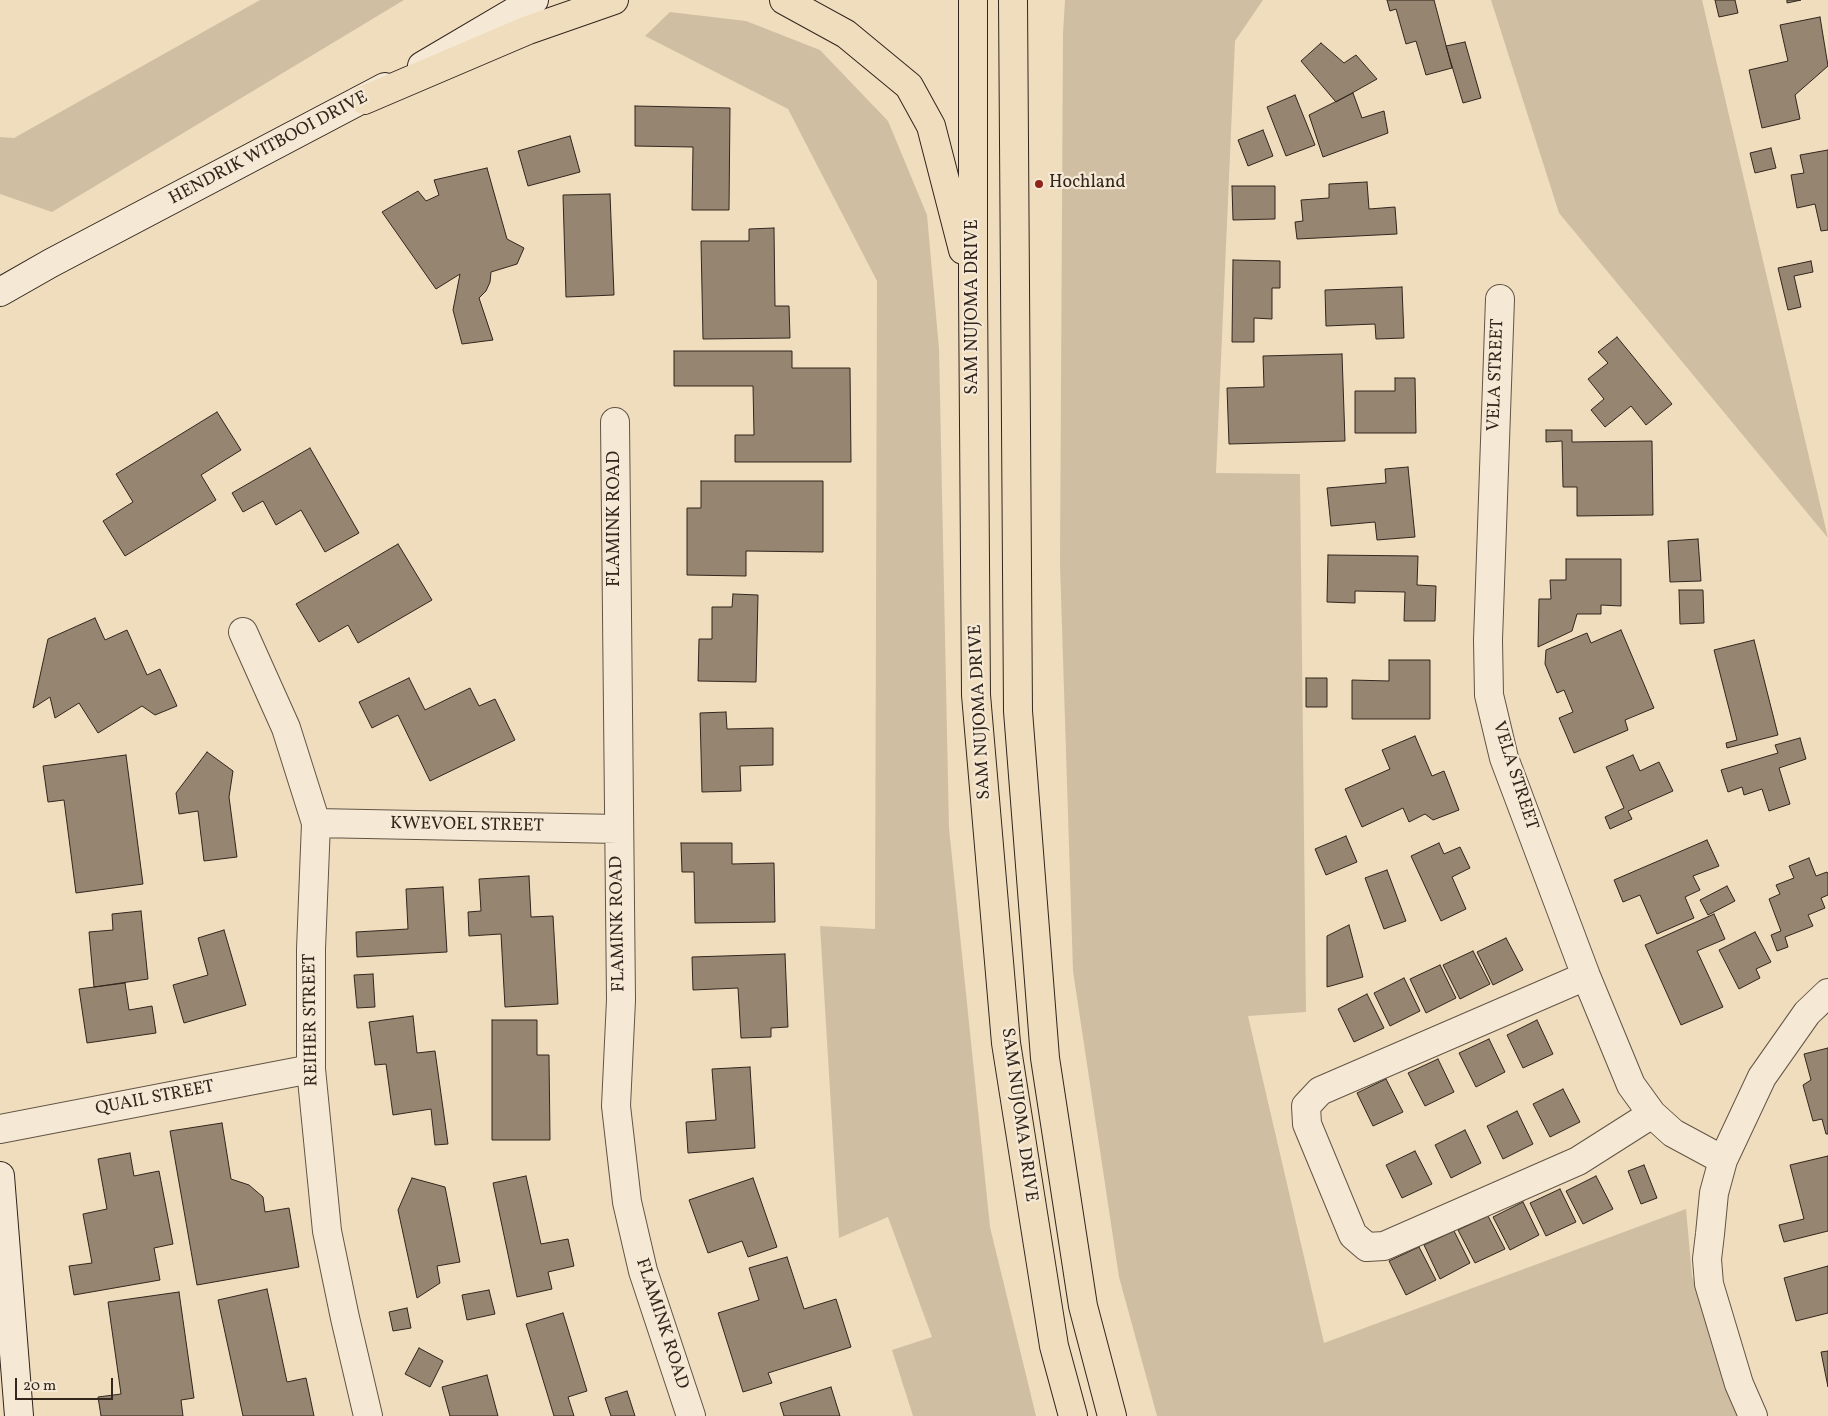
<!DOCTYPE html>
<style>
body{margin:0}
#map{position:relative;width:1828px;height:1416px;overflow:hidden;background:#f0ddbe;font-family:Vollkorn,serif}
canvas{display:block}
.scale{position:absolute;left:15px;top:1378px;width:98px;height:22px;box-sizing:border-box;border:2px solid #32261d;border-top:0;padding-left:6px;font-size:15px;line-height:18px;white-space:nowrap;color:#32261d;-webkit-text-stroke:4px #f5e9d5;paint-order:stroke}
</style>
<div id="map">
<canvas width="1828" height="1416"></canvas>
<div class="scale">20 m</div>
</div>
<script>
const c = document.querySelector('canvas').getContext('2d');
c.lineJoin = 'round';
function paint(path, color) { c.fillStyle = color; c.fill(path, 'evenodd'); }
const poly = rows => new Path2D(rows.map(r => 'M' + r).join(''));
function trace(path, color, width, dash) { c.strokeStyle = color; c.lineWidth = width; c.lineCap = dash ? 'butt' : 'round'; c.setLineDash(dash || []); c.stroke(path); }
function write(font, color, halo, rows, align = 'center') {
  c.font = font + ' Vollkorn,serif'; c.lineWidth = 4.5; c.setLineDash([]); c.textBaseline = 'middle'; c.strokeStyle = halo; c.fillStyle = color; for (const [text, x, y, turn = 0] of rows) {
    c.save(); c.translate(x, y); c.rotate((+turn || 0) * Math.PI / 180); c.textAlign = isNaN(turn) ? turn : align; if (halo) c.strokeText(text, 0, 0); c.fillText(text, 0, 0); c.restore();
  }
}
paint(poly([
 [260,0,404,0,52,212,0,194,0,137,14,138],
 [1065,0,1263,0,1235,41,1216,473,1300,474,1306,1012,1248,1016,1324,1343,1686,1209,1692,1276,1740,1416,1157,1416,1119,1277,1073,971,1060,564,1063,34],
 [1491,0,1702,0,1828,538,1559,213],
 [670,12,746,21,820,50,888,121,927,215,939,349,949,828,990,1227,1036,1416,913,1416,892,1350,932,1337,888,1217,839,1238,820,926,875,929,877,281,788,109,645,36]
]), '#d0bea3');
const building = poly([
 [1387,0,1434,0,1452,68,1426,75,1416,41,1406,44,1396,9,1390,11,1387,0],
 [1715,0,1735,0,1738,13,1719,17,1715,0],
 [1787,0,1801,0,1787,3,1787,0],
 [1820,17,1828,66,1795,95,1800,119,1762,128,1749,70,1788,61,1780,25,1820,17],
 [1465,42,1481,98,1463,103,1446,46,1465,42],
 [1321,43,1344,63,1356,55,1377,79,1336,102,1301,61,1321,43],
 [1353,93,1362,118,1384,111,1388,133,1323,157,1309,115,1353,93],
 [1295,95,1315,145,1286,156,1267,107,1295,95],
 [635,106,730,108,729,210,692,210,693,147,635,146,635,106],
 [1263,130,1273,156,1248,166,1238,140,1263,130],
 [570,136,580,172,528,186,518,151,570,136],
 [1771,148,1776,168,1755,173,1750,153,1771,148],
 [1828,150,1828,230,1821,231,1815,204,1797,208,1791,175,1804,173,1800,155,1828,150],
 [487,168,507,239,524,248,517,264,491,272,490,282,486,291,479,298,493,340,462,344,453,310,460,274,436,289,382,212,418,191,426,201,439,195,434,180,487,168],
 [1367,182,1369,209,1395,207,1397,234,1297,239,1295,222,1303,221,1301,200,1329,198,1329,184,1367,182],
 [1232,186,1275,186,1275,219,1233,220,1232,186],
 [610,194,614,295,566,297,563,195,610,194],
 [774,228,775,306,789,306,790,338,703,339,701,241,749,241,749,229,774,228],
 [1233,260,1280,261,1280,288,1272,288,1272,319,1254,318,1254,342,1232,342,1233,260],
 [1811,261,1813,272,1794,276,1801,307,1788,310,1778,268,1811,261],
 [1402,287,1404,338,1376,339,1375,324,1326,326,1325,290,1402,287],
 [1617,337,1672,404,1646,425,1631,406,1605,427,1591,410,1604,399,1588,379,1608,363,1598,352,1617,337],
 [674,351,792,351,792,368,850,368,851,462,735,462,735,435,754,435,753,386,674,386,674,351],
 [1342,354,1345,441,1229,444,1227,388,1264,387,1263,356,1342,354],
 [1395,378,1415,378,1416,433,1355,433,1355,391,1395,391,1395,378],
 [217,412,241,450,201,475,216,500,125,556,103,521,133,502,116,474,217,412],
 [1546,430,1572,430,1572,442,1652,441,1653,515,1577,516,1577,487,1563,487,1562,441,1546,442,1546,430],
 [310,448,359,533,325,552,301,510,276,525,263,501,243,512,232,493,310,448],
 [1408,467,1415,537,1377,540,1375,522,1331,526,1327,488,1386,483,1385,469,1408,467],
 [701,481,823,481,823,552,746,551,746,576,687,575,687,508,701,508,701,481],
 [1698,539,1701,581,1670,582,1668,541,1698,539],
 [398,544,432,600,358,643,348,625,319,642,296,604,398,544],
 [1328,555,1418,556,1417,585,1436,586,1435,621,1404,621,1405,592,1355,591,1355,603,1327,602,1328,555],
 [1566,559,1621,559,1621,606,1601,605,1601,614,1577,614,1572,631,1538,647,1539,599,1551,599,1550,580,1566,580,1566,559],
 [1679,590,1703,590,1704,623,1680,624,1679,590],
 [733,594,758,595,756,682,698,681,699,639,712,639,712,607,732,607,733,594],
 [95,618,105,640,127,630,147,675,160,669,177,706,155,715,142,706,98,733,79,703,55,718,50,697,33,708,48,639,95,618],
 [1621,630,1654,708,1625,720,1628,730,1574,753,1559,718,1573,712,1564,690,1557,693,1545,664,1546,650,1587,633,1591,643,1621,630],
 [1754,640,1778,735,1727,748,1726,743,1737,740,1714,650,1754,640],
 [1389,660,1430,660,1430,719,1352,719,1352,680,1389,681,1389,660],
 [409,678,425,710,470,688,479,706,495,699,515,740,430,781,398,715,372,728,359,702,409,678],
 [1306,678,1327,678,1327,707,1306,707,1306,678],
 [726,712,727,729,773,728,773,765,740,766,741,791,702,792,700,713,726,712],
 [1415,736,1432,776,1444,771,1459,810,1433,820,1425,814,1409,822,1403,808,1362,827,1345,789,1390,769,1382,750,1415,736],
 [1800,738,1806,759,1779,768,1790,804,1769,811,1762,789,1744,795,1742,787,1728,792,1721,770,1778,753,1775,745,1800,738],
 [207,752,233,771,229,797,237,857,204,861,198,811,179,814,176,793,207,752],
 [126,755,143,884,76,893,64,800,48,802,43,766,126,755],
 [1633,755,1640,771,1659,762,1673,791,1628,811,1632,819,1610,829,1605,817,1624,808,1606,767,1633,755],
 [1346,836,1357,862,1326,875,1315,849,1346,836],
 [1707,840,1719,866,1693,876,1700,890,1685,897,1694,918,1657,934,1640,895,1623,902,1614,880,1707,840],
 [681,843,732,843,732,864,774,863,775,922,695,923,694,872,682,872,681,843],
 [1439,843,1444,854,1460,847,1470,868,1452,877,1466,909,1441,921,1411,856,1439,843],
 [1809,858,1816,876,1827,872,1828,874,1828,895,1821,898,1825,908,1808,915,1813,926,1785,937,1788,947,1777,951,1771,935,1781,931,1769,899,1780,894,1776,885,1794,878,1789,866,1809,858],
 [1387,870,1406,921,1384,929,1365,878,1387,870],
 [529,876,531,917,553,916,558,1004,505,1007,501,934,469,936,468,912,481,911,479,879,529,876],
 [1727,886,1735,901,1708,915,1700,900,1727,886],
 [443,887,447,952,357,957,356,932,408,929,406,889,443,887],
 [141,911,148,979,94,987,89,932,113,930,112,914,141,911],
 [1714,914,1725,939,1697,951,1723,1007,1681,1025,1645,945,1714,914],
 [1349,925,1363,977,1327,987,1327,936,1349,925],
 [224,930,246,1005,184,1023,173,985,208,975,198,938,224,930],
 [1755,932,1771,962,1756,969,1760,978,1739,989,1719,950,1755,932],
 [1506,938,1523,970,1493,985,1477,952,1506,938],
 [1473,951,1490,984,1460,999,1443,965,1473,951],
 [785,954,788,1027,771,1028,771,1037,741,1038,738,988,693,990,692,957,785,954],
 [1440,965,1456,998,1426,1013,1410,979,1440,965],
 [373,974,375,1007,357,1008,354,975,373,974],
 [1404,978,1420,1011,1390,1026,1374,993,1404,978],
 [125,983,129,1010,152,1006,156,1033,87,1043,79,989,125,983],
 [1367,994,1384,1028,1354,1042,1338,1009,1367,994],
 [413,1016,417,1053,435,1051,448,1144,435,1145,431,1109,393,1115,386,1064,375,1065,369,1022,413,1016],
 [492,1020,537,1020,537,1055,549,1055,550,1140,492,1140,492,1020],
 [1537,1020,1553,1054,1523,1068,1507,1035,1537,1020],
 [1489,1039,1505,1072,1476,1087,1459,1053,1489,1039],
 [1828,1048,1828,1134,1826,1134,1822,1119,1813,1121,1803,1085,1811,1080,1804,1054,1828,1048],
 [1438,1059,1454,1092,1425,1106,1408,1073,1438,1059],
 [750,1067,755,1148,688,1153,686,1122,716,1120,712,1069,750,1067],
 [1386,1079,1403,1112,1373,1126,1357,1093,1386,1079],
 [1563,1089,1580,1122,1550,1137,1533,1104,1563,1089],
 [1517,1111,1533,1144,1503,1159,1487,1126,1517,1111],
 [222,1123,231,1179,249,1185,263,1197,265,1212,289,1208,299,1267,197,1285,170,1131,222,1123],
 [1465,1130,1481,1163,1451,1178,1435,1145,1465,1130],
 [1415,1151,1432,1184,1402,1198,1386,1165,1415,1151],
 [130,1153,134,1176,159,1171,173,1244,154,1248,160,1280,74,1295,69,1266,92,1263,83,1214,107,1209,98,1159,130,1153],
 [1828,1156,1828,1231,1784,1242,1779,1225,1804,1219,1790,1165,1828,1156],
 [1644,1165,1657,1198,1641,1204,1628,1171,1644,1165],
 [526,1176,541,1244,568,1239,574,1266,548,1272,552,1289,517,1297,493,1183,526,1176],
 [1596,1176,1613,1209,1583,1224,1566,1191,1596,1176],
 [412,1178,445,1187,460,1262,437,1266,440,1283,417,1298,398,1210,412,1178],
 [753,1178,777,1247,748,1257,742,1241,708,1253,689,1200,753,1178],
 [1560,1189,1576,1222,1546,1236,1530,1203,1560,1189],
 [1523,1202,1539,1235,1510,1250,1493,1217,1523,1202],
 [1488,1216,1505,1249,1475,1263,1458,1230,1488,1216],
 [1454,1231,1470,1263,1440,1279,1424,1245,1454,1231],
 [1419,1247,1436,1280,1406,1295,1389,1261,1419,1247],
 [787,1257,804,1309,836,1299,851,1347,768,1373,772,1383,743,1392,718,1313,759,1300,749,1268,787,1257],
 [1828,1266,1828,1313,1796,1321,1784,1278,1828,1266],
 [267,1289,287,1382,306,1378,314,1416,243,1416,218,1300,267,1289],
 [489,1290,495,1314,467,1320,462,1295,489,1290],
 [179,1292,194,1398,181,1400,183,1416,101,1416,98,1397,121,1394,108,1302,179,1292],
 [407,1308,411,1328,393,1331,389,1312,407,1308],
 [563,1313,587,1391,568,1397,574,1416,554,1416,526,1324,563,1313],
 [419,1348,443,1361,430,1387,405,1374,419,1348],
 [1828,1351,1828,1387,1821,1352,1828,1351],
 [487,1375,498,1416,450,1416,442,1387,487,1375],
 [831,1387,840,1416,784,1416,780,1403,831,1387],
 [627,1391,635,1416,611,1416,605,1398,627,1391]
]);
paint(building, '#958571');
trace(building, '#32261d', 1);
const street = poly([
 [1500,299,1488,640,1489,695,1504,758,1586,976,1631,1085,1652,1114,1673,1133,1723,1160],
 [615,422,621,1000,616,1106,627,1202,643,1271,691,1416],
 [243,632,286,728,316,823,311,949,311,1069,327,1231,345,1318,368,1416],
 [316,823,618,829],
 [1586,976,1320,1091,1306,1106,1307,1124,1353,1235,1367,1247,1384,1246,1578,1161,1652,1114],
 [0,1129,311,1069],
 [1753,1416,1739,1384,1709,1284,1707,1259,1710,1234,1714,1193,1723,1160,1762,1077,1807,1013,1828,993]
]);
const secondary = poly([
 [422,66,534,0],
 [0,292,51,263,385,87],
 [0,1176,19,1416]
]);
const highway = poly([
 [784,0,846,34,909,86,931,126,963,250],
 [973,0,973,290,976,695,1006,1043,1054,1346,1073,1416],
 [1013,0,1018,711,1045,1058,1083,1306,1112,1416],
 [364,100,528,30,614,0]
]);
trace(street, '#625445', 30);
trace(secondary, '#32261d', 30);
trace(highway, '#32261d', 30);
trace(street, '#f5e9d5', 28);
trace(secondary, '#f5e9d5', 28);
trace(highway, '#f0ddbe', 28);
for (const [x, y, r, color] of [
 [1039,184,5,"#8f2418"]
]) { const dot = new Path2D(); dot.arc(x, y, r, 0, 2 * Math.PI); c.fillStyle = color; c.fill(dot); trace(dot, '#f5e9d5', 2); }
write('18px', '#32261d', '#f5e9d5', [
 ["HENDRIK WITBOOI DRIVE",269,149,-28],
 ["SAM NUJOMA DRIVE",974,307,-90],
 ["VELA STREET",1497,375,-88],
 ["FLAMINK ROAD",616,519,-90],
 ["SAM NUJOMA DRIVE",981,712,-93],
 ["VELA STREET",1514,776,72],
 ["KWEVOEL STREET",467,826,1],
 ["FLAMINK ROAD",619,924,-91],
 ["REIHER STREET",312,1020,-91],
 ["QUAIL STREET",155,1099,-11],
 ["SAM NUJOMA DRIVE",1018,1115,82],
 ["FLAMINK ROAD",661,1324,72]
]);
write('18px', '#32261d', '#f5e9d5', [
 ["Hochland",1049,184]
], 'left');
</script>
